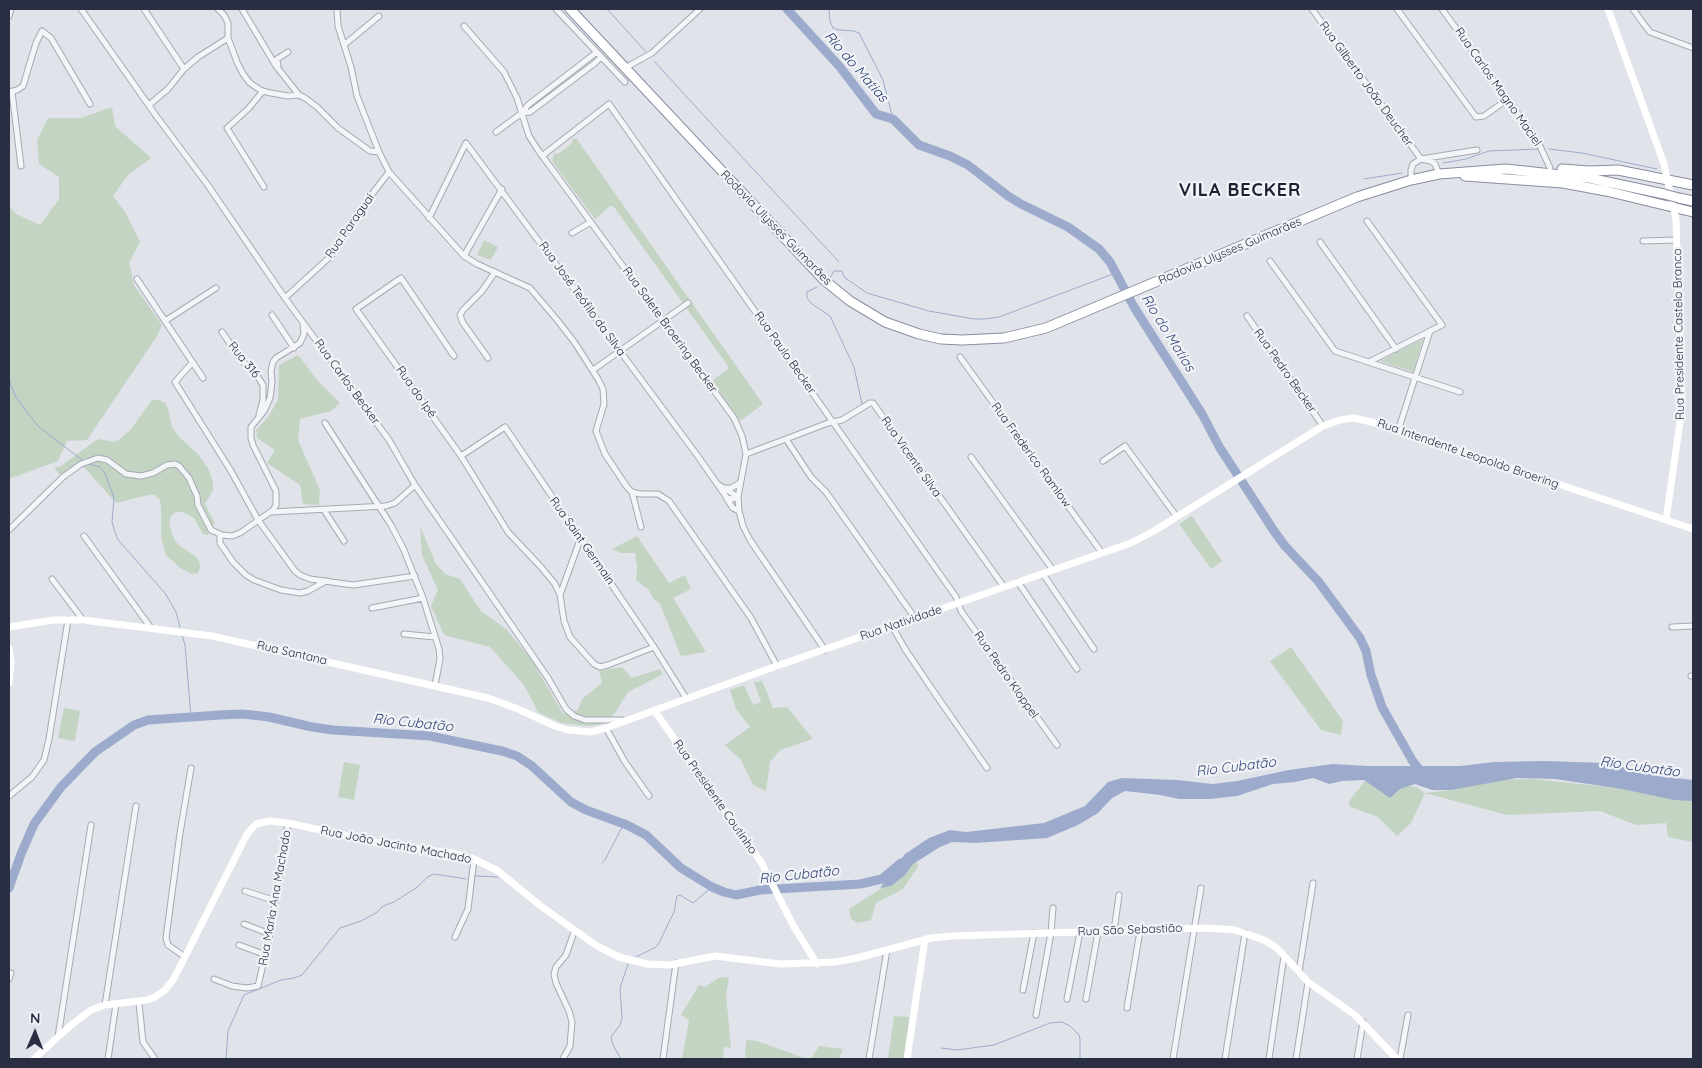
<!DOCTYPE html>
<meta charset="utf-8">
<style>
body{margin:0}
#map{position:relative;width:1702px;height:1068px;overflow:hidden;background:#e1e3ea;font-family:Quicksand,sans-serif}
canvas{display:block}
.frame{position:absolute;inset:0;border:10px solid #292e42;pointer-events:none}
.north{position:absolute;left:10px;top:1008px;width:50px;height:50px;-webkit-text-stroke:4px #f1f3f7;paint-order:stroke;rotate:1deg;font-size:14px;font-weight:700;line-height:20px;text-align:center;color:#292e42}
.north::after{content:'';display:block;margin:auto;width:18px;height:22px;background:#292e42;clip-path:polygon(50% 0,100% 100%,50% 72%,0 100%)}
</style>
<div id="map">
<canvas width="1702" height="1068"></canvas>
<div class="frame"></div>
<div class="north">N</div>
</div>
<script>
const c = document.querySelector('canvas').getContext('2d');
c.lineJoin = 'round';
function paint(path, color) { c.fillStyle = color; c.fill(path, 'evenodd'); }
const poly = rows => new Path2D(rows.map(r => 'M' + r).join(''));
function trace(path, color, width, dash) { c.strokeStyle = color; c.lineWidth = width; c.lineCap = dash ? 'butt' : 'round'; c.setLineDash(dash || []); c.stroke(path); }
function write(font, color, halo, rows, align = 'center') {
  c.font = font + ' Quicksand,sans-serif'; c.lineWidth = 4.5; c.setLineDash([]); c.textBaseline = 'middle'; c.strokeStyle = halo; c.fillStyle = color; for (const [text, x, y, turn = 0] of rows) {
    c.save(); c.translate(x, y); c.rotate((+turn || 0) * Math.PI / 180); c.textAlign = isNaN(turn) ? turn : align; if (halo) c.strokeText(text, 0, 0); c.fillText(text, 0, 0); c.restore();
  }
}
paint(poly([
 [112,107,115,126,151,158,128,175,113,196,125,212,140,242,129,262,134,285,162,325,157,336,87,440,67,441,58,461,9,479,9,206,16,214,40,225,59,199,59,177,39,164,37,140,48,118,81,118],
 [576,138,763,404,740,421,712,381,728,369,728,366,614,207,610,206,595,219,554,164,552,161,554,154,560,153,572,143,572,140],
 [484,240,498,247,491,260,477,255],
 [1423,339,1413,372,1380,361],
 [298,355,318,381,340,403,331,411,300,419,298,440,320,490,319,505,303,504,300,485,267,463,275,450,257,438,256,430,268,417,278,400,279,365],
 [152,400,159,400,165,403,168,409,172,427,179,437,198,454,209,470,213,483,213,490,205,504,215,524,211,527,199,505,195,486,175,463,145,474,126,472,104,457,60,475,54,468,61,466,95,441,100,439,113,442,119,440,131,429],
 [92,460,103,460,135,477,171,466,178,467,185,475,210,530,208,535,203,534,194,518,183,512,176,512,171,516,169,522,170,528,175,541,180,546,195,556,199,561,200,567,198,573,192,574,180,568,166,555,161,537,161,505,159,499,154,495,148,495,116,503,82,465],
 [1192,516,1222,561,1211,569,1179,524],
 [420,526,436,564,445,574,460,579,481,611,506,629,532,660,563,714,578,710,582,699,602,683,599,671,622,667,632,678,660,669,663,674,628,692,615,713,603,724,589,726,561,723,538,712,524,685,490,647,444,635,431,606,438,590,422,555],
 [637,536,669,583,685,575,691,589,673,598,706,652,681,656,660,604,653,598,649,590,636,580,637,567,635,553,621,553,612,549],
 [1291,647,1343,721,1341,735,1321,730,1270,661],
 [762,681,773,708,787,707,813,739,780,750,770,762,766,791,753,785,741,760,725,745,750,727,736,709,730,690,744,685,753,705,761,702,754,682],
 [64,708,80,711,75,741,58,738],
 [344,762,360,765,354,800,338,797],
 [1368,777,1384,783,1417,787,1424,793,1451,790,1482,780,1533,779,1693,796,1693,842,1668,837,1666,823,1636,825,1600,811,1507,815,1425,793,1411,823,1397,836,1378,817,1351,807,1349,804,1349,801],
 [913,862,917,863,918,866,903,889,876,903,871,920,858,923,851,919,849,909,901,876],
 [729,977,726,994,731,1048,724,1047,723,1059,682,1059,689,1020,681,1015,699,985,705,987,718,978],
 [894,1016,910,1017,904,1059,888,1059],
 [746,1040,757,1041,807,1059,745,1059],
 [819,1046,843,1049,839,1059,811,1059]
]), '#c4d4c2');
paint(poly([
 [1544,761,1606,763,1658,776,1693,780,1693,801,1674,800,1622,789,1555,779,1517,778,1451,790,1432,790,1415,784,1400,789,1390,798,1364,780,1342,781,1329,784,1313,778,1295,782,1273,784,1237,796,1210,799,1179,799,1160,795,1125,791,1112,798,1098,813,1078,825,1047,838,975,843,952,842,940,847,913,864,904,876,891,886,880,888,905,854,929,838,950,830,966,832,1044,823,1085,806,1108,782,1122,778,1177,780,1213,784,1237,781,1289,770,1333,764,1367,766,1460,766,1494,762]
]), '#9cabcb');
trace(poly([
 [607,9,646,52],
 [829,9,830,21,833,28,839,30,854,31,859,33,883,80,893,119],
 [654,61,706,118,839,262],
 [1549,149,1582,153,1657,169],
 [1443,163,1466,159,1489,151,1538,149],
 [1364,179,1402,173],
 [830,278,834,271,842,271,844,277,867,293,929,311,974,319,985,319,999,317,1113,274,1118,274],
 [817,287,807,292,807,298,812,304,830,316,854,367,862,404],
 [9,380,16,397,29,415,39,427,82,460],
 [88,464,100,467,105,473,114,498,112,522,116,535,119,541,165,593,176,612,180,627],
 [182,635,185,645,191,717],
 [602,863,605,860,621,829,627,825],
 [475,876,498,877],
 [636,957,656,947,659,943,674,912,677,896,680,895,693,903,712,887],
 [941,1048,957,1050,994,1045,1050,1023,1062,1022,1070,1026,1079,1035,1080,1039,1080,1059],
 [226,1059,228,1031,244,995,281,980,294,978,302,975,340,928,361,921,376,913,383,906,394,902,416,888,429,876,434,874,466,879],
 [621,1059,613,1045,611,1037,620,1025,622,1018,620,988,628,964]
]), '#9cabcb', 1);
trace(poly([
 [787,9,840,67,876,114,893,119,919,145,950,156,968,165,1008,196,1021,204,1068,227,1099,249,1110,262,1134,307,1202,414,1220,448,1274,531,1285,546,1318,581,1360,638,1366,651,1371,675,1382,707,1412,760,1421,772],
 [9,888,21,854,34,824,61,787,95,752,134,725,148,720,220,715,243,714,269,717,312,727,333,730,430,736,502,751,517,756,532,766,571,802,586,810,627,825,646,835,681,868,712,887,724,892,736,895,760,890,860,884,882,879,901,863]
]), '#9cabcb', 9);
const street = poly([
 [81,9,157,117,207,184,285,298,389,440,415,485,548,678,566,709,574,716,585,720,622,720],
 [144,9,184,69],
 [218,9,224,15,228,23,228,38,237,62,243,74,250,83,262,91,271,93,288,96,299,95,305,98,317,107,338,128,370,151,379,152],
 [242,9,276,66,299,95],
 [337,9,338,26,351,67,357,96,379,152,389,172,464,256,477,264,530,288,558,321,575,343,598,379,603,389,604,404,596,431,605,454,627,487,632,492,640,494,658,494,669,501,751,618,777,666],
 [556,9,625,82],
 [1312,9,1421,159,1477,150],
 [1397,9,1476,117,1484,116,1508,99],
 [1442,9,1529,129,1539,144,1550,168],
 [1633,9,1643,23,1650,32,1693,48],
 [9,16,11,9],
 [464,26,504,72,517,98,529,136,538,150,734,418,742,436,746,454,738,497,739,511,743,526,750,540,825,650],
 [344,45,379,16],
 [278,67,277,59,288,52],
 [625,68,652,53,700,9],
 [263,91,248,109,227,128,264,187],
 [9,92,17,90,23,86,36,43,42,31,51,38,90,104],
 [12,92,21,166],
 [149,105,168,89,184,69,198,57,228,38],
 [522,113,530,112,595,63,601,57],
 [496,132,522,113,528,105,597,52],
 [542,156,609,104,956,597,961,611,1057,745],
 [1411,180,1411,170,1413,164,1421,159,1431,161,1435,164,1439,174],
 [429,218,466,143,697,455,727,498,733,499,738,497],
 [1367,221,1442,325,1369,362],
 [572,233,591,222],
 [1643,241,1677,240],
 [1320,242,1396,349],
 [464,256,502,189],
 [1270,261,1335,351,1460,392],
 [137,279,203,378],
 [285,298,332,255,353,219,389,172],
 [272,315,294,348],
 [1247,316,1323,426],
 [165,321,216,288],
 [222,332,242,361,254,371,263,385,263,400,259,415],
 [454,356,401,278,356,309,461,456,508,532,541,567,555,584,560,595],
 [960,357,1102,553],
 [488,358,463,323,460,315,463,310,482,291,495,272],
 [192,363,175,382,231,471,258,520,295,571,300,575,310,579,353,585,415,576],
 [593,370,688,303],
 [325,423,391,525,404,550,423,598,439,649,440,659,435,685],
 [1398,431,1430,331],
 [786,439,828,423,842,420,870,403,873,403,1004,587],
 [746,454,786,439,811,477,826,492,915,618],
 [461,456,505,427,654,647,686,698],
 [971,457,1053,570],
 [1103,461,1125,446,1177,517],
 [719,485,738,497],
 [724,488,731,488,740,483],
 [632,492,641,527],
 [727,499,733,508,739,511],
 [324,510,344,541],
 [271,512,386,506,395,503,415,485],
 [9,530,63,477,81,464,98,458,107,460,126,474,141,476,153,473,167,465,175,464,179,466,189,478,197,496,198,505,211,530,222,535,232,536,240,533,273,510,276,505,276,491,253,445,251,438,251,427,264,411,270,398,272,382,271,371,273,362,276,358,300,343,304,334,303,323],
 [220,534,220,543,233,562,246,575,254,580,281,590,300,593,308,591,326,581],
 [84,536,151,628],
 [580,540,560,595,564,621,570,637,594,664,600,667,608,665,654,647],
 [1043,574,1094,649],
 [52,579,83,620],
 [1018,582,1077,669],
 [372,608,423,598],
 [892,626,905,649,936,695,987,768],
 [1672,627,1693,626],
 [404,634,435,637],
 [1691,676,1693,676],
 [606,728,625,762,649,796],
 [9,796,32,777,44,760,49,739,68,620],
 [245,891,276,901],
 [244,924,270,934],
 [1114,931,1119,895],
 [455,937,468,909,474,859],
 [239,945,266,955],
 [185,957,168,945,166,938,180,833,191,768],
 [1299,972,1313,883],
 [9,979,11,973],
 [214,979,232,986,247,988,258,986,270,934,288,823],
 [1023,990,1034,933],
 [1067,999,1080,932],
 [1086,999,1098,932],
 [139,1003,143,1042,155,1059],
 [105,1005,136,806],
 [1127,1008,1140,931],
 [1036,1015,1051,933,1053,908],
 [58,1037,91,825],
 [108,1059,116,1004],
 [563,1059,570,1046,572,1022,569,1011,556,983,554,974,556,967,566,955,574,932],
 [663,1059,676,963],
 [869,1059,887,950],
 [1173,1059,1201,888],
 [1225,1059,1245,933],
 [1269,1059,1284,956],
 [1296,1059,1308,982],
 [1357,1059,1363,1022],
 [1400,1059,1408,1015]
]);
const highway = poly([
 [570,9,824,280,850,301,885,322,919,334,941,339,962,340,1004,338,1046,328,1357,197,1411,180,1439,174,1506,169,1589,178,1664,194],
 [1562,169,1589,171,1618,170,1693,185],
 [1465,176,1563,183,1606,191,1693,212],
 [1679,198,1693,201]
]);
trace(street, '#a6a9b4', 7);
trace(highway, '#888ea1', 11);
trace(street, '#f4f5f8', 5);
trace(poly([
 [1608,9,1664,164,1676,219,1682,408,1666,520],
 [9,627,54,620,83,620,212,636,488,698,518,709,555,726,568,730,591,732,606,728,771,668,1131,543,1154,531,1323,426,1340,420,1353,418,1372,422,1693,529],
 [9,648,11,662,9,683],
 [654,710,761,862,794,927,817,964],
 [34,1059,70,1026,91,1010,105,1005,147,1000,155,997,165,990,173,980,185,957,247,834,256,824,270,821,288,823,394,846,452,853,474,859,498,871,542,907,597,946,619,957,647,964,669,965,715,956,780,964,835,962,857,958,931,938,952,936,1208,928,1235,930,1264,940,1277,948,1308,982,1355,1015,1397,1059],
 [907,1059,925,939]
]), '#fff', 7);
trace(highway, '#fff', 9);
const highwayBridge = poly([
 [1664,194,1679,198]
]);
trace(highwayBridge, '#888ea1', 11, []);
trace(highwayBridge, '#fff', 9);
write('12px', '#292e42', '#f1f3f7', [
 ["Rua Gilberto João Deucher",1366,84,54],
 ["Rua Carlos Magno Maciel",1498,87,55],
 ["Rua Paraguai",350,226,-55],
 ["Rodovia Ulysses Guimarães",776,228,46],
 ["Rodovia Ulysses Guimarães",1230,251,-23],
 ["Rua José Teófilo da Silva",582,299,54],
 ["Rua Salete Broering Becker",670,330,54],
 ["Rua Presidente Castelo Branco",1679,334,-91],
 ["Rua Paulo Becker",785,353,55],
 ["Rua 316",244,360,51],
 ["Rua Pedro Becker",1285,371,55],
 ["Rua Carlos Becker",347,382,54],
 ["Rua do Ipê",416,392,55],
 ["Rua Intendente Leopoldo Broering",1468,454,19],
 ["Rua Frederico Ramlow",1031,455,54],
 ["Rua Vicente Silva",911,457,55],
 ["Rua Saint Germain",582,541,55],
 ["Rua Natividade",901,623,-19],
 ["Rua Santana",292,653,13],
 ["Rua Pedro Kloppel",1006,675,55],
 ["Rua Presidente Coutinho",715,797,55],
 ["Rua João Jacinto Machado",396,845,11],
 ["Rua Maria Ana Machado",275,898,-80],
 ["Rua São Sebastião",1130,930,-2]
]);
write('italic 14px', '#324677', '#f1f3f7', [
 ["Rio do Matias",856,67,49],
 ["Rio do Matias",1168,333,58],
 ["Rio Cubatão",413,723,6],
 ["Rio Cubatão",1236,767,-7],
 ["Rio Cubatão",1640,767,8],
 ["Rio Cubatão",799,875,-6]
]);
c.letterSpacing = '1px';
write('bold 18px', '#1b2033', '#f1f3f7', [
 ["VILA BECKER",1240,191]
]);
c.letterSpacing = '0px';
</script>
